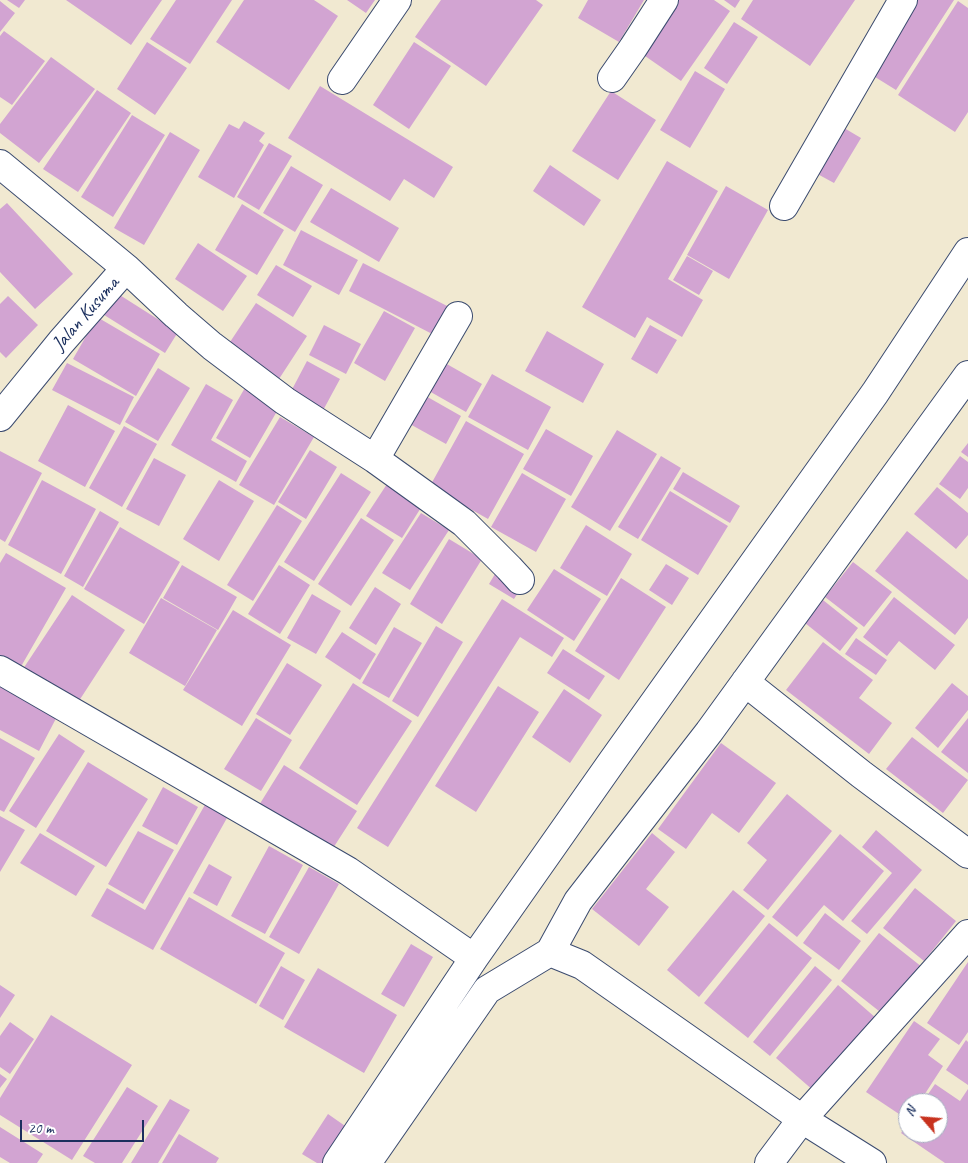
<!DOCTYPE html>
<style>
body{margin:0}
#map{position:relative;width:968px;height:1163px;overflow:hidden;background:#f1e9d1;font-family:Caveat,sans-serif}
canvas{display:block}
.north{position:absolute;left:898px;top:1093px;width:50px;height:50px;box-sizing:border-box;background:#fff;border:1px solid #a4acbf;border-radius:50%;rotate:297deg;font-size:14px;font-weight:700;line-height:20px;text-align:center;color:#1b2f5e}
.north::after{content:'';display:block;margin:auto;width:18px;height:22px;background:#c8321e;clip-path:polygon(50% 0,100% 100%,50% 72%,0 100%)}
.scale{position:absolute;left:20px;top:1120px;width:124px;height:22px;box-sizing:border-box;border:2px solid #1b2f5e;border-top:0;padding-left:6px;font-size:15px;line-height:18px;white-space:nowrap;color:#1b2f5e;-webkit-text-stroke:4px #fff;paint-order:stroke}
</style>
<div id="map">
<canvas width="968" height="1163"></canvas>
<div class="north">N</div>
<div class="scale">20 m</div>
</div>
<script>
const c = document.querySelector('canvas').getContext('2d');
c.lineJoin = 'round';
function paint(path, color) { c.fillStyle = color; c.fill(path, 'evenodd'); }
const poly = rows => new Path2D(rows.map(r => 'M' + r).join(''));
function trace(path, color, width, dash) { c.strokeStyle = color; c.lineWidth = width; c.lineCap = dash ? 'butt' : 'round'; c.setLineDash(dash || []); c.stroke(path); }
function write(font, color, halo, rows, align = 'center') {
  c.font = font + ' Caveat,sans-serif'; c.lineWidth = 4; c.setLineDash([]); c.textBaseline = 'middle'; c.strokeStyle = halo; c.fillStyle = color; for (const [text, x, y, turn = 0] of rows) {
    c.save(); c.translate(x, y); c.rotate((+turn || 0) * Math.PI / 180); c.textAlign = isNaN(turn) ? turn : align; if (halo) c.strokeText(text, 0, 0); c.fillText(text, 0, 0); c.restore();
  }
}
paint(poly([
 [7,0,25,0,19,8],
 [66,0,162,0,131,45],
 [176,0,232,0,190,64,150,39],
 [244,0,314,0,338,16,289,90,216,42],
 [347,0,375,0,366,13],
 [441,0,536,0,543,5,486,86,415,37],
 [588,0,644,0,619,42,578,18],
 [669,0,714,0,730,11,681,81,635,49],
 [724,0,740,0,735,8],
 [753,0,855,0,810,66,741,19],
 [914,0,954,0,896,90,867,72],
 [0,1,15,13,0,32],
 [958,1,968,8,968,112,955,132,898,95],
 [734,22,758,37,727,84,704,68],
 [4,31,45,61,12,105,0,97,0,36],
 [147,42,187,68,155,115,117,89],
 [414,42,451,66,409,129,373,105],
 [51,57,95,89,39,163,0,133,0,124],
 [695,71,725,89,690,148,660,130],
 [320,86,453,167,434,198,404,179,390,201,288,138],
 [97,90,131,113,78,192,43,169],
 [611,91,656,120,618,180,572,151],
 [132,115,165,135,113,217,81,197],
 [244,121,265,133,259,141,264,145,234,198,198,177,229,124,239,129],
 [839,125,861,138,834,183,812,171],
 [170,132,200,150,144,245,114,228],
 [269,143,292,156,259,210,237,197],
 [667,161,718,191,668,279,703,300,682,337,647,317,635,338,582,307],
 [550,165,601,200,584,226,533,191],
 [291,166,323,185,295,232,263,213],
 [726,186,768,210,729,279,687,255],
 [331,188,399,228,379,262,310,222],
 [7,203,73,274,35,309,0,272,0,209],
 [242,204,284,230,257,275,215,250],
 [301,230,358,260,339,295,283,265],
 [198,243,247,276,223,311,175,279],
 [687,256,713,271,699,295,673,280],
 [363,263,453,309,438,337,349,291],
 [276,265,312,286,293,317,257,295],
 [115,292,178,332,165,353,101,313],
 [8,296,38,325,6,358,0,352,0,304],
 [256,303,307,336,279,379,228,345],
 [384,311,415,328,385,381,354,363],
 [97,317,160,354,136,396,73,359],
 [324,325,361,344,346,374,309,355],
 [650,325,677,340,657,374,631,359],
 [547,331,604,364,583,403,525,371],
 [307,361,340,379,320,416,287,399],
 [67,363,134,397,120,425,52,390],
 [445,363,482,384,466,412,429,391],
 [158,368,190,388,158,441,125,422],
 [492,374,551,407,528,450,468,417],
 [206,384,233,400,211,440,247,461,236,482,171,445],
 [246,386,280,406,250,458,216,438],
 [424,395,461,416,446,444,408,423],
 [68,405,115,431,85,487,38,461],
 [280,417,314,437,274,505,239,485],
 [466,421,524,454,488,519,430,486],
 [124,426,157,444,122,507,89,488],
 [546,429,593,456,571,496,523,469],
 [617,430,657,454,610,531,571,507],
 [968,443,968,457,961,452],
 [310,450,337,467,306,519,278,502],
 [0,451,42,473,5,542,0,539],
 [661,456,681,468,638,539,618,527],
 [960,456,968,462,968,488,960,499,939,484],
 [154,458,186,475,159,526,126,509],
 [683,472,740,506,730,523,673,489],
 [341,473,371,492,314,581,284,562],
 [522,473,566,499,536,552,491,527],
 [42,480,96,509,61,574,8,545],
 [219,480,254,501,219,561,183,539],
 [387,484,422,506,402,538,366,516],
 [937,487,968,513,968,535,956,549,914,514],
 [670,491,728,526,698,575,641,540],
 [277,505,302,521,253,601,227,585],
 [100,511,119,522,83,587,64,576],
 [421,513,449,530,410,590,382,573],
 [361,518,394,540,351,606,318,584],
 [586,525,632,554,607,596,560,568],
 [120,527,180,562,144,624,84,589],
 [907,531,968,580,968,618,955,635,875,571],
 [449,539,482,559,442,624,410,604],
 [6,553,66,588,19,670,0,658,0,563],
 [853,562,892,592,864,627,825,597],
 [666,564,689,578,672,605,649,590],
 [182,565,237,597,218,630,163,598],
 [279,565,310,585,280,634,248,614],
 [498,569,523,585,514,599,489,584],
 [554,569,601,599,574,641,527,610],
 [621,578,666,607,619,680,575,651],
 [375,587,401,604,376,645,349,628],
 [312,594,341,611,316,654,287,638],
 [72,595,125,630,75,707,21,672],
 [894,597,955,645,935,670,899,641,887,656,863,637],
 [161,598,217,630,185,686,129,653],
 [502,599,564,638,552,657,520,637,388,847,357,828],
 [823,600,858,628,840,651,805,623],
 [233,610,291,645,242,726,183,690],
 [436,626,463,642,418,717,392,701],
 [394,627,422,643,389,698,362,683],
 [342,632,376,654,360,680,325,657],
 [856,638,887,660,876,675,845,654],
 [823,642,873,680,859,698,892,723,869,754,786,690],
 [563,649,605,676,589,700,547,673],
 [287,663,322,685,290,735,256,714],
 [0,683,62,707,39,751,0,730],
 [353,683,412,721,357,805,299,768],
 [952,683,968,696,968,710,938,748,915,728],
 [498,686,539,712,476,812,435,786],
 [564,689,602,715,570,763,532,737],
 [256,718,292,740,261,791,224,769],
 [968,718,968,773,941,752],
 [59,734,85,751,36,828,9,811],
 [912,737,968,780,943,813,886,769],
 [0,738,35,758,4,812,0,810],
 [721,743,776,783,739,833,712,813,686,849,658,829],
 [88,762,148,799,106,867,46,831],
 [284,765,357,811,328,856,256,810],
 [163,787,198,807,177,845,142,826],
 [787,794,832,831,768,910,743,890,767,860,747,843],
 [210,796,232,809,153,950,91,916,107,888,145,910],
 [0,816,25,830,0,872],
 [876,830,922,870,867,934,851,921,892,873,862,847],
 [138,831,174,850,143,904,108,884],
 [40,833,95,866,76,896,20,863],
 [652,833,675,852,646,889,669,907,639,946,592,909],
 [840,834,884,871,843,921,824,905,797,937,772,917],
 [269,846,303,865,265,934,231,916],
 [209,864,232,877,217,906,193,893],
 [309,867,339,884,299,954,269,937],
 [915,888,956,921,924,961,883,928],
 [733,890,765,916,699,997,667,970],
 [189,897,285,953,256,1004,160,949],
 [825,913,861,941,839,970,803,943],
 [769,923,812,958,748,1038,704,1003],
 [879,933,922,967,884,1015,841,981],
 [411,944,433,957,404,1007,381,994],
 [968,962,968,1032,959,1045,927,1023],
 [281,966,305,980,283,1020,259,1006],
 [815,966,832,980,770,1056,753,1042],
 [318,968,397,1015,364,1073,284,1027],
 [0,985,15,995,0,1018],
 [838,985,876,1018,814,1091,776,1058],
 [51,1015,132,1065,72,1160,0,1115,0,1098],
 [914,1021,940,1039,928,1055,943,1066,919,1103,908,1103,908,1120,866,1092],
 [10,1022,34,1039,10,1074,0,1067,0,1036],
 [966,1040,968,1042,968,1085,946,1070],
 [0,1074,7,1079,0,1088],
 [935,1084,960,1101,968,1089,968,1163,945,1163,901,1133,908,1124,908,1133,938,1133,938,1103,922,1103],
 [127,1087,158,1106,122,1163,95,1163,83,1156],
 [170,1099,190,1110,158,1163,131,1163],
 [328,1114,348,1128,326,1163,317,1163,302,1154],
 [0,1127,43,1154,37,1163,10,1163,0,1157],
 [179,1134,219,1158,216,1163,162,1163]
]), '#d2a4d2');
const minor = poly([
 [612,78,633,48,664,0],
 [342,80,397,0],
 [0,164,126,268,61,342,0,417],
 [784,206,903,0],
 [126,268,176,315,212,346,285,401,375,459,464,523,509,568,520,580],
 [375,459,458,316],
 [0,670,348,871,474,958],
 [745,682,861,774,968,854],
 [550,952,578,901,709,732,968,375],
 [337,1163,474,958,611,763,875,393,968,252],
 [367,1163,487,990,550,952,582,965,802,1119,872,1163],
 [769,1163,802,1119,968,934]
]);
trace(minor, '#3b4b6f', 30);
trace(minor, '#fff', 28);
write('20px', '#1b2f5e', '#fff', [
 ["Jalan Kusuma",86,314,-49]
]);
</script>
